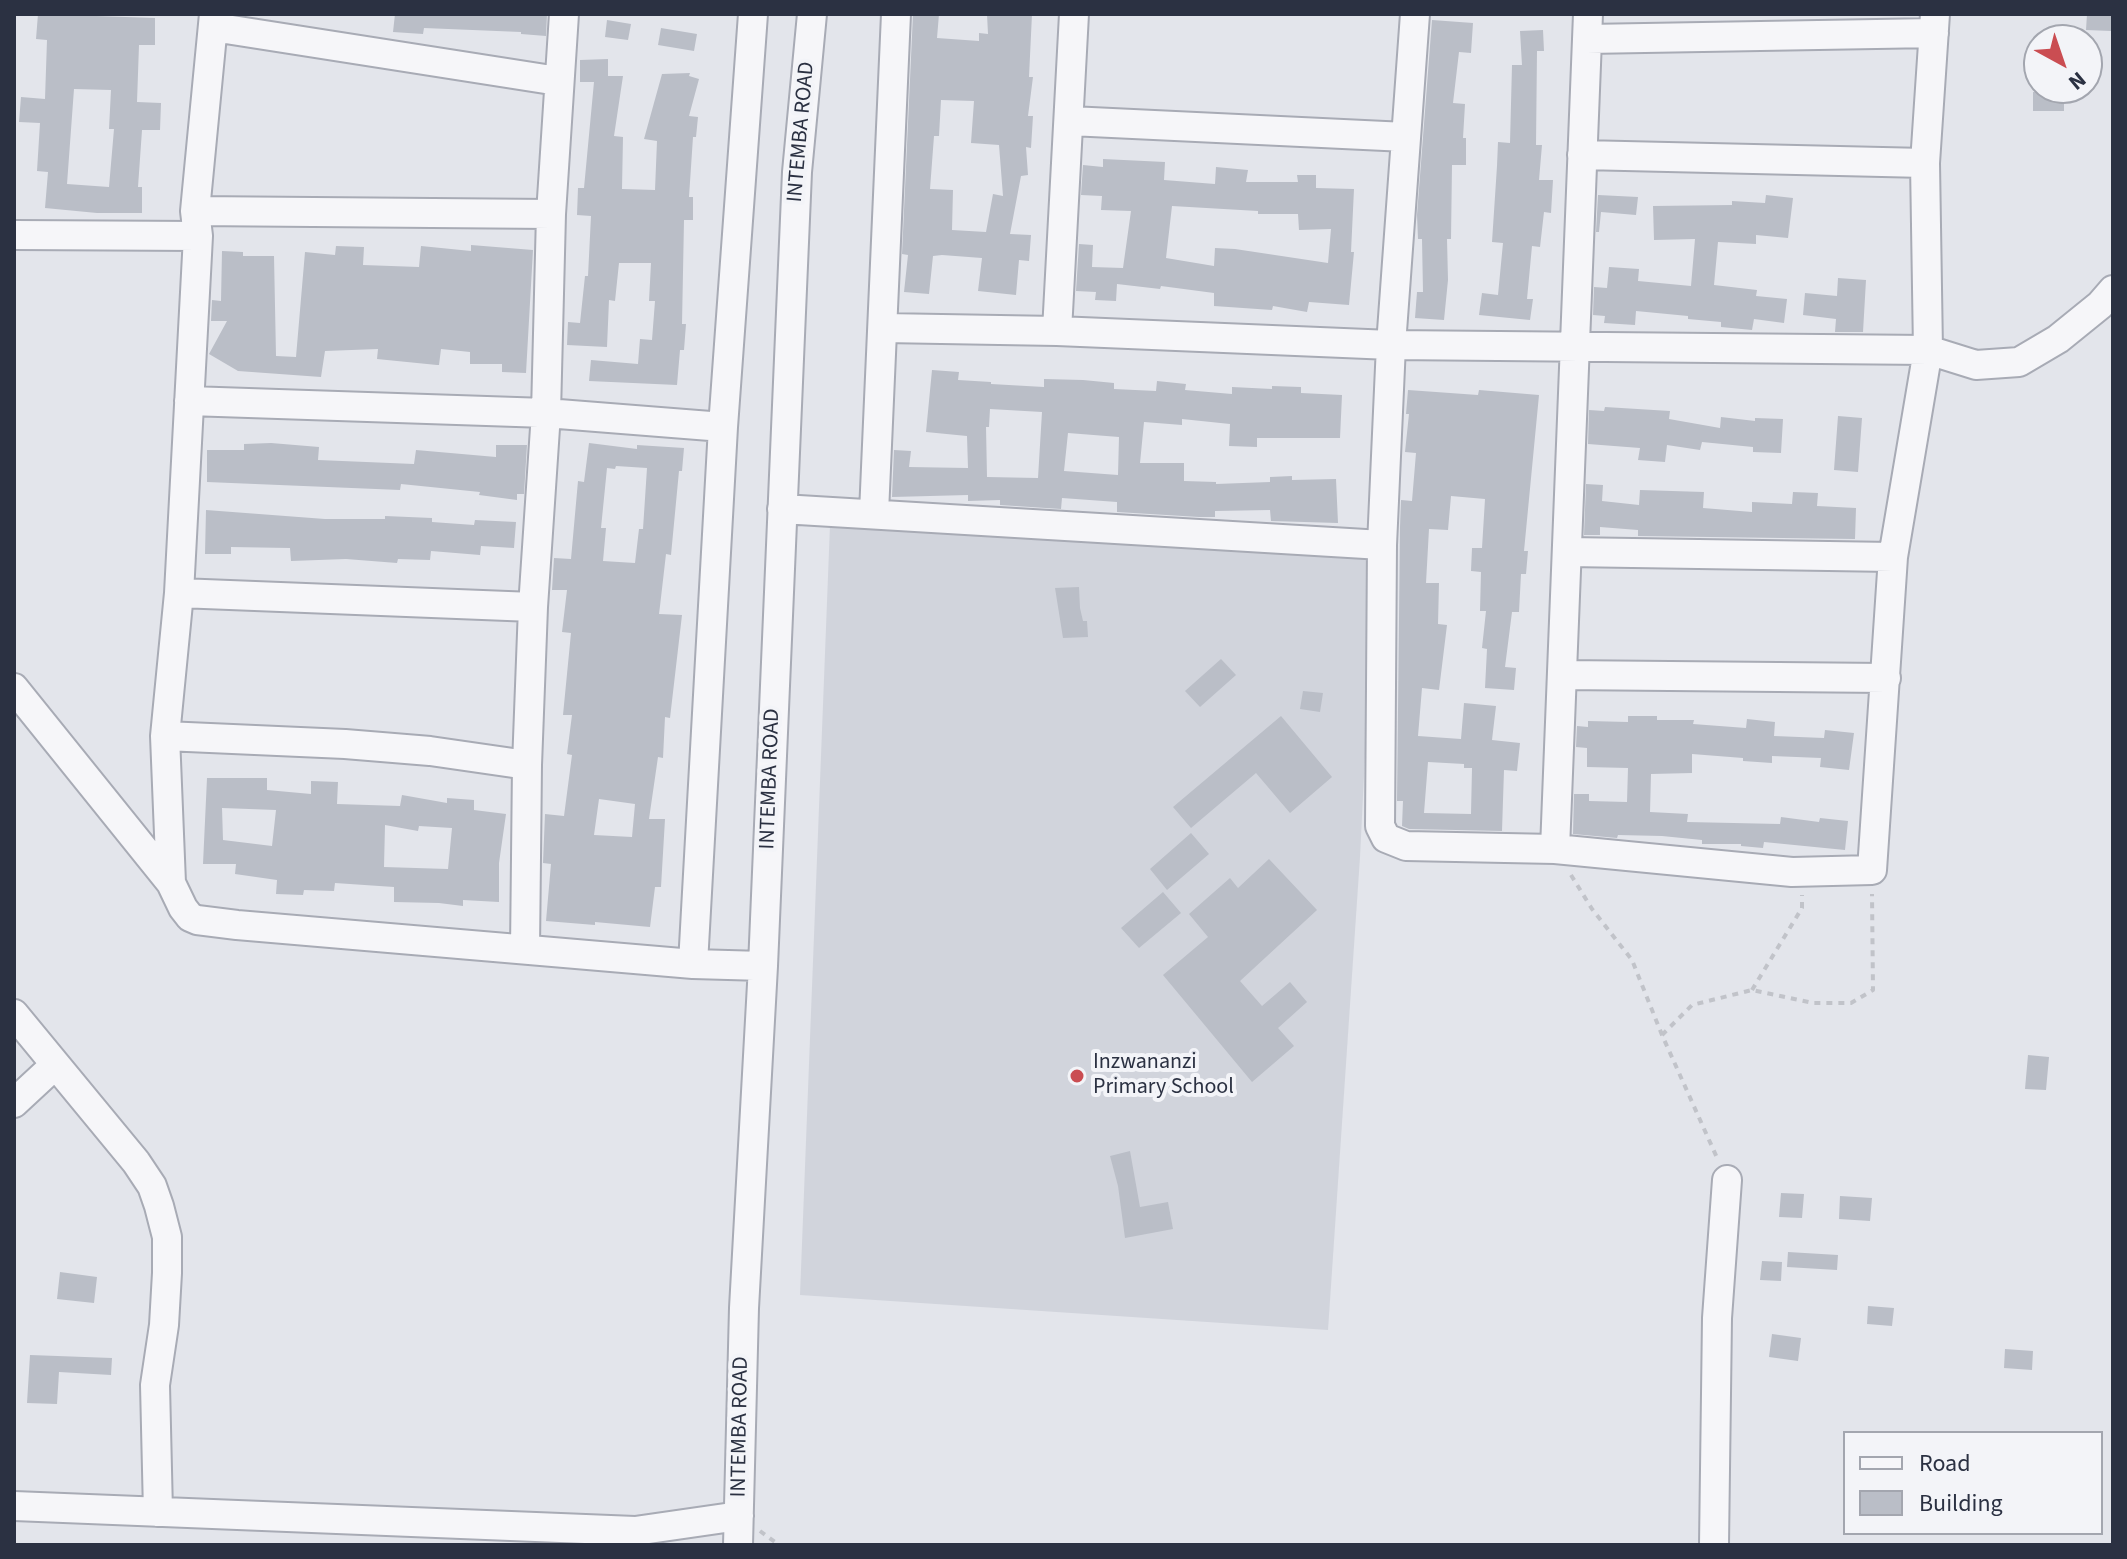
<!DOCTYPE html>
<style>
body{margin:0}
#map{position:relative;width:2127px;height:1559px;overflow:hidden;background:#e3e5eb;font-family:"Source Sans 3",sans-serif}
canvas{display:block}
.frame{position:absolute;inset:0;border:16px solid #2b3142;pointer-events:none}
.legend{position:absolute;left:1843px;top:1431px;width:260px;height:104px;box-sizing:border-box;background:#f3f4f8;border:2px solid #a3a6af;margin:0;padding:10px 14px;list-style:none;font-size:24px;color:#2b3142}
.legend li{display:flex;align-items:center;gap:16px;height:40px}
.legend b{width:40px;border:2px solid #a3a6af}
.north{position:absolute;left:2023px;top:24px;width:80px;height:80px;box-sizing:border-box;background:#f3f4f8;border:2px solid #a3a6af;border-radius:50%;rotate:140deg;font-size:22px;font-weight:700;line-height:32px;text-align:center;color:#2b3142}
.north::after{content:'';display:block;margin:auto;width:28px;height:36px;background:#ca4d52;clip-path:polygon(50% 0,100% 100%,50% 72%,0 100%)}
</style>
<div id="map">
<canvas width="2127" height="1559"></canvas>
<div class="frame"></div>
<ul class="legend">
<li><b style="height:10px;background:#f6f6f9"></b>Road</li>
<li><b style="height:22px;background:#babec7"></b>Building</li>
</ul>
<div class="north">N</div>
</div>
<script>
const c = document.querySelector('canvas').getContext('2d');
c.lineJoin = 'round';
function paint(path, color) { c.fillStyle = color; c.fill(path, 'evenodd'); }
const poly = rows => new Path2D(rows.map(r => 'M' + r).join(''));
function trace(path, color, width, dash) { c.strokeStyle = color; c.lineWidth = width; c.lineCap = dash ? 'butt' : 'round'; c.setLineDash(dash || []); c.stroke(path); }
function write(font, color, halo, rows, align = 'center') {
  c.font = font + ' "Source Sans 3",sans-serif'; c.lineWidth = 8; c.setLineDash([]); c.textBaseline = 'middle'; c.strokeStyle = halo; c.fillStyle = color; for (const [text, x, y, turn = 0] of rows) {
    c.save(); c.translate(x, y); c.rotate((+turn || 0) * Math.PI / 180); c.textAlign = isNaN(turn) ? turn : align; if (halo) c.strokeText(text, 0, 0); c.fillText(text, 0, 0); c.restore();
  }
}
paint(poly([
 [830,525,1375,551,1360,857,1328,1330,800,1295]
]), '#d1d4dc');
paint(poly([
 [38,14,155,18,155,45,139,45,137,102,161,103,160,130,142,130,138,187,142,187,142,213,97,213,45,208,48,172,37,171,40,123,19,122,21,97,45,99,47,40,36,39],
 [74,89,111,90,109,129,114,129,109,187,67,184],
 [395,14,547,14,546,36,521,34,521,32,424,28,423,34,393,32],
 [913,14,939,14,937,38,979,41,979,33,988,34,987,14,1032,14,1029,77,1033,77,1028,116,1033,116,1031,148,1026,147,1028,175,1021,176,1010,234,1031,235,1029,261,1019,260,1016,295,978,291,982,258,942,255,933,256,929,294,904,292,908,255,902,254],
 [941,100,974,101,971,143,999,145,1003,196,993,194,986,232,952,230,953,190,930,189,934,136,939,136],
 [2087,14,2112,14,2111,31,2086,30],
 [607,20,631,24,628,40,605,37],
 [1432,20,1473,23,1471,53,1459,52,1453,103,1465,104,1463,138,1466,138,1466,165,1452,165,1451,239,1447,239,1448,280,1444,320,1415,318,1417,292,1423,292,1422,239,1418,239,1417,215],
 [661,28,697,34,694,51,658,45],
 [1543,30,1544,51,1537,51,1536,145,1542,145,1539,180,1553,180,1551,213,1544,212,1540,247,1532,246,1527,299,1533,299,1530,320,1479,315,1482,293,1498,295,1503,243,1492,242,1497,166,1498,142,1510,143,1512,65,1522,65,1520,31],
 [608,59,608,76,623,76,614,136,623,137,622,189,655,190,657,141,644,139,662,74,690,73,689,76,699,79,689,116,698,117,696,137,693,137,689,197,693,197,693,220,684,220,682,324,686,324,684,350,680,350,677,385,589,381,591,360,638,364,640,339,652,340,655,301,649,301,651,263,619,263,615,301,609,300,607,347,567,345,568,322,580,323,585,276,588,276,591,216,577,215,578,188,584,188,594,82,580,82,580,60],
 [2033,92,2064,92,2064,111,2033,111],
 [1103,159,1165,162,1164,180,1215,184,1216,167,1248,170,1246,182,1298,182,1297,175,1316,175,1316,188,1354,189,1351,252,1354,252,1349,305,1309,302,1307,312,1273,306,1272,310,1214,306,1214,293,1161,286,1160,289,1117,284,1116,301,1095,300,1096,292,1076,291,1079,244,1093,245,1092,267,1123,268,1131,211,1101,210,1102,196,1081,195,1083,165,1103,167],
 [1172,206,1258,211,1258,214,1298,214,1299,230,1331,229,1328,263,1235,249,1215,248,1214,266,1166,258],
 [1598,195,1638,197,1636,215,1601,212,1599,232,1596,232],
 [1766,195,1793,198,1788,238,1756,235,1756,244,1718,242,1714,285,1757,290,1756,296,1787,299,1784,323,1754,319,1752,330,1721,327,1721,322,1688,319,1688,316,1636,311,1635,325,1604,323,1605,316,1593,315,1594,287,1607,288,1609,267,1639,269,1638,281,1691,286,1695,239,1654,240,1653,206,1732,205,1732,201,1765,203],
 [471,245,533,250,526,373,502,372,502,364,470,364,470,352,441,349,439,365,437,365,377,359,378,349,325,351,321,377,238,371,209,354,227,321,211,321,212,300,221,301,222,251,243,252,243,256,274,256,276,356,296,357,305,252,335,255,336,246,364,247,363,265,419,267,421,246,471,251],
 [1838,278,1866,280,1863,332,1835,332,1836,319,1803,315,1805,293,1837,296],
 [932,370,959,372,958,380,991,382,991,384,1044,387,1044,379,1083,380,1114,383,1114,389,1156,391,1157,381,1186,384,1185,390,1232,394,1232,387,1272,389,1272,386,1301,387,1301,393,1342,395,1340,438,1257,438,1257,447,1229,446,1230,424,1182,419,1182,425,1144,422,1140,463,1184,463,1184,481,1216,482,1216,484,1270,482,1270,477,1292,476,1292,480,1336,479,1338,523,1271,521,1270,510,1215,511,1215,517,1199,517,1117,512,1117,502,1062,498,1061,509,1000,505,1000,500,968,501,968,495,892,497,894,450,911,451,909,467,968,468,967,436,926,432],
 [990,409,1042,412,1038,478,987,477,986,427,989,427],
 [1068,433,1119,437,1118,475,1064,471],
 [1408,390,1478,395,1479,390,1539,395,1524,551,1528,551,1526,574,1521,574,1519,612,1512,612,1505,667,1516,668,1514,690,1485,688,1487,649,1482,648,1486,611,1480,611,1481,572,1471,571,1472,548,1482,548,1485,499,1451,496,1448,530,1429,529,1426,583,1439,583,1438,624,1447,625,1439,690,1422,688,1418,736,1461,739,1464,703,1496,706,1492,740,1520,743,1517,771,1504,770,1502,831,1409,829,1402,826,1403,801,1397,801,1400,527,1401,500,1412,501,1416,453,1405,452,1409,414,1406,414],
 [1428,762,1464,764,1464,768,1472,768,1471,814,1424,813],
 [1605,407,1670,411,1669,419,1720,428,1721,417,1755,421,1755,418,1783,419,1781,453,1753,452,1753,447,1702,442,1700,450,1667,445,1665,462,1638,460,1640,448,1588,444,1589,410,1604,411],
 [1838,416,1862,418,1858,472,1834,470],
 [271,443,319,447,318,460,414,464,416,450,496,457,496,445,527,445,524,494,517,494,517,500,479,495,480,492,401,484,400,490,207,482,207,450,244,450,244,444],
 [589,443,637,449,637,445,684,448,682,471,679,471,671,555,666,554,660,606,659,614,682,615,670,718,665,717,663,758,658,757,649,819,665,819,661,887,655,887,650,927,595,922,595,925,546,921,551,864,543,863,545,814,564,816,572,755,567,754,572,715,563,715,571,633,562,632,567,590,552,590,554,558,571,559,578,481,584,482],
 [616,466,647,468,643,529,639,529,635,563,603,561,606,528,601,528,607,468,615,469],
 [599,799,635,804,632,837,594,835],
 [1586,484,1603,485,1602,501,1639,505,1640,490,1704,492,1703,508,1752,512,1752,502,1792,504,1793,492,1818,493,1817,506,1856,508,1855,539,1638,536,1638,530,1600,527,1600,535,1584,535],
 [206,510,325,519,385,519,385,516,432,518,432,522,474,525,475,520,516,522,514,548,481,546,480,555,431,551,430,560,398,559,397,563,346,559,291,561,290,548,231,547,231,554,205,554],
 [1079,587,1080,608,1083,621,1087,621,1088,637,1063,638,1055,588],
 [1221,659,1236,675,1200,707,1185,691],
 [1303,691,1323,693,1320,712,1300,709],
 [1281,716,1332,777,1290,813,1256,773,1191,828,1173,807],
 [1628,716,1657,716,1657,720,1694,720,1693,724,1746,728,1747,719,1775,722,1774,736,1824,738,1825,730,1854,733,1849,770,1820,767,1821,758,1772,756,1772,763,1743,761,1743,758,1692,754,1692,773,1651,774,1650,812,1688,814,1687,822,1780,824,1781,817,1819,822,1820,818,1848,821,1845,850,1764,842,1763,848,1741,846,1741,844,1702,844,1702,840,1662,836,1618,835,1617,838,1573,834,1574,794,1589,794,1589,801,1627,802,1628,768,1587,767,1587,748,1576,747,1577,726,1588,727,1588,721,1628,722],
 [207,778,267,778,267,790,311,794,311,781,338,782,337,804,400,806,402,795,447,803,447,798,474,800,474,810,506,814,499,863,499,902,463,900,463,906,439,903,394,902,394,887,335,883,334,891,304,890,303,895,276,894,277,880,235,874,236,864,203,864],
 [222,808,276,810,272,846,223,840],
 [385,825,418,831,419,826,452,828,448,869,384,867],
 [1191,833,1209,854,1167,890,1150,869],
 [1269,859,1317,910,1240,981,1262,1006,1290,982,1307,1002,1278,1028,1294,1046,1252,1082,1163,975,1208,937,1189,914,1230,878,1238,888],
 [1163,892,1181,913,1139,948,1121,928],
 [2028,1055,2049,1057,2046,1090,2025,1089],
 [1130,1151,1140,1207,1168,1202,1173,1229,1125,1238,1118,1186,1110,1156],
 [1781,1193,1804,1194,1802,1218,1779,1217],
 [1840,1196,1872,1198,1870,1221,1839,1219],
 [1788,1252,1838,1255,1837,1270,1787,1267],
 [1762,1261,1782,1262,1781,1281,1760,1280],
 [60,1272,97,1277,94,1303,57,1299],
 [1868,1306,1894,1308,1892,1326,1867,1324],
 [1772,1334,1801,1338,1798,1361,1769,1357],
 [2005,1349,2033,1351,2032,1370,2004,1368],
 [30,1355,112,1358,111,1375,59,1372,57,1404,27,1403]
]), '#babec7');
const minor = poly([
 [214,14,195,211,198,236,179,593,165,736,171,883,183,908,190,917,197,920,237,925,693,964,763,966],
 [1415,14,1391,345,1382,545,1380,826,1386,838,1406,846,1555,849,1792,872,1872,870,1893,557,1928,350,1925,163,1935,14],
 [213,27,558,81],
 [1587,39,1934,33],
 [1070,121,1406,137],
 [1582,155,1925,163],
 [195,211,551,214],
 [14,235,198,236],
 [884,328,1057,331,1391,345,1928,350,1976,365,2019,362,2058,339,2100,305,2113,290],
 [1057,331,1074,14],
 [189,401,546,413,723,427],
 [782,509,1382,545],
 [874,513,896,14],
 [1568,552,1893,557],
 [179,593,533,607],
 [1562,675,1886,678],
 [14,688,171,883],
 [165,736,345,744,430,751,527,765],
 [1555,849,1588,14],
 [525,949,527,765,533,607,546,413,551,214,564,14],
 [693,964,723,427,753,14],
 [14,1014,136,1162,152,1186,159,1206,167,1237,167,1273,164,1325,155,1385,158,1512],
 [14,1103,55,1065],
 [14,1506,635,1531,739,1516],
 [738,1545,744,1308,763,966,797,172,812,14],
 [1714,1545,1717,1318,1727,1180]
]);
trace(minor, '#a8abb5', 32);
trace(poly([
 [1571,875,1592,909,1632,960,1662,1035,1718,1160],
 [1752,990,1802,908,1802,895],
 [1662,1035,1692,1005,1752,990,1813,1003,1851,1003,1873,990,1872,894],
 [760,1531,779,1545]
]), '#c1c3c9', 4, [6, 6]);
trace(minor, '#f6f6f9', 28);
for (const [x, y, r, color] of [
 [1077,1076,8,"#ca4d52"]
]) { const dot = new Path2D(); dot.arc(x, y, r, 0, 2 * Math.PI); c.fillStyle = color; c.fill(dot); trace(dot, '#f3f4f8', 3); }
write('22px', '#2b3142', '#f3f4f8', [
 ["INTEMBA ROAD",802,132,-85],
 ["INTEMBA ROAD",771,779,-88],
 ["INTEMBA ROAD",741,1427,-89]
]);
write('22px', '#2b3142', '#f3f4f8', [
 ["Inzwananzi",1093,1063],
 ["Primary School",1093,1088]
], 'left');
</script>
